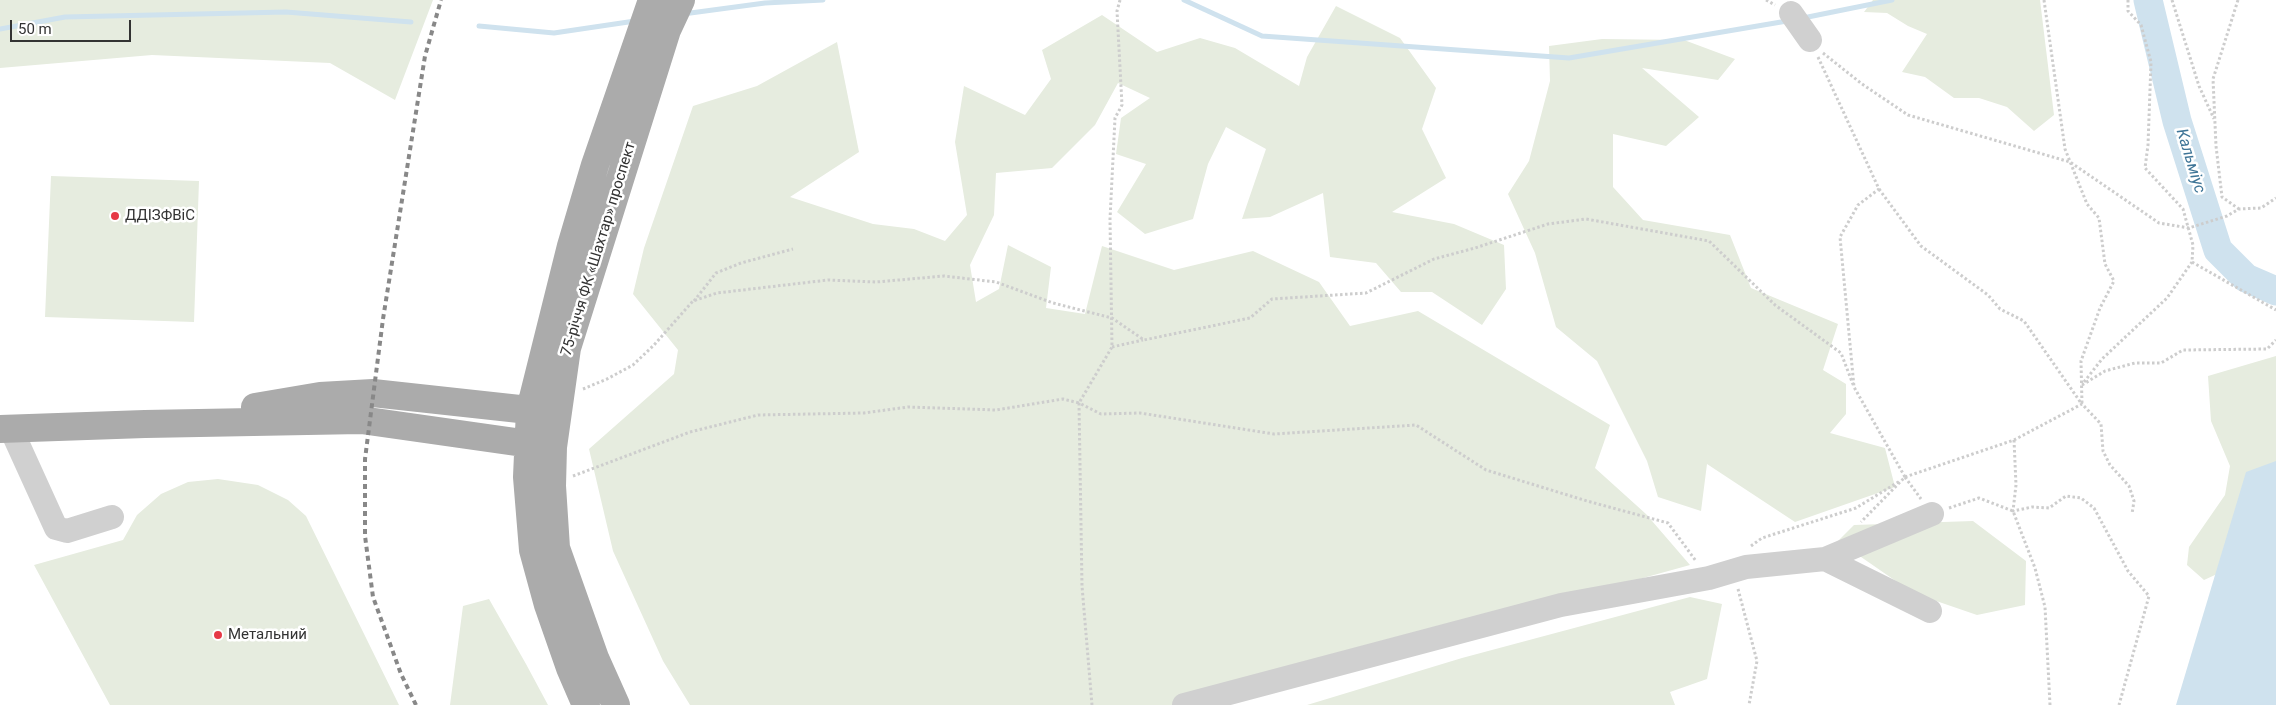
<!DOCTYPE html>
<meta charset="utf-8">
<style>
body{margin:0}
#map{position:relative;width:2276px;height:705px;overflow:hidden;background:#fff;font-family:Roboto,sans-serif}
canvas{display:block}
.scale{position:absolute;left:10px;top:20px;width:121px;height:22px;box-sizing:border-box;border:2px solid #333;border-top:0;padding-left:6px;font-size:15px;line-height:18px;white-space:nowrap;color:#333;-webkit-text-stroke:4px #fff;paint-order:stroke}
</style>
<div id="map">
<canvas width="2276" height="705"></canvas>
<div class="scale">50 m</div>
</div>
<script>
const c = document.querySelector('canvas').getContext('2d');
c.lineJoin = 'round';
function paint(path, color) { c.fillStyle = color; c.fill(path, 'evenodd'); }
const poly = rows => new Path2D(rows.map(r => 'M' + r).join(''));
function trace(path, color, width, dash) { c.strokeStyle = color; c.lineWidth = width; c.lineCap = dash ? 'butt' : 'round'; c.setLineDash(dash || []); c.stroke(path); }
function write(font, color, halo, rows, align = 'center') {
  c.font = font + ' Roboto,sans-serif'; c.lineWidth = 5; c.setLineDash([]); c.textBaseline = 'middle'; c.strokeStyle = halo; c.fillStyle = color; for (const [text, x, y, turn = 0] of rows) {
    c.save(); c.translate(x, y); c.rotate((+turn || 0) * Math.PI / 180); c.textAlign = isNaN(turn) ? turn : align; if (halo) c.strokeText(text, 0, 0); c.fillText(text, 0, 0); c.restore();
  }
}
paint(poly([
 [0,0,433,0,395,100,330,63,152,55,0,68],
 [1873,0,2040,0,2054,115,2034,131,2007,107,1979,98,1954,98,1925,77,1902,72,1927,34,1908,26,1887,13,1864,12],
 [1336,6,1400,38,1436,88,1422,129,1446,178,1392,212,1454,224,1504,245,1506,289,1482,325,1432,292,1401,292,1376,263,1330,257,1323,193,1270,217,1242,219,1266,149,1226,127,1208,164,1193,219,1145,234,1117,212,1146,164,1116,154,1121,118,1150,98,1118,83,1095,125,1052,168,996,173,994,215,970,265,976,302,999,289,1008,245,1051,267,1046,308,1085,314,1102,246,1174,270,1253,251,1319,282,1350,326,1418,311,1610,425,1595,468,1646,514,1690,565,1185,705,690,705,663,661,613,551,589,449,674,374,678,350,633,294,644,248,693,106,757,86,837,42,859,152,790,197,873,224,914,229,945,241,967,215,955,142,964,86,1025,115,1051,79,1042,50,1102,15,1157,52,1200,38,1235,48,1299,86,1307,57],
 [1602,39,1684,40,1735,59,1718,80,1642,68,1699,117,1666,146,1613,134,1613,187,1643,220,1730,235,1751,288,1838,324,1823,370,1846,384,1846,414,1830,433,1885,448,1895,487,1795,522,1707,464,1701,511,1658,497,1647,461,1597,361,1556,327,1535,253,1508,194,1529,161,1550,81,1549,46],
 [51,176,199,181,194,322,45,317],
 [2276,356,2276,505,2239,564,2204,580,2187,565,2189,547,2225,495,2230,466,2211,421,2208,376],
 [218,479,258,485,288,500,306,516,399,705,110,705,34,565,123,540,137,515,161,494,188,482],
 [1973,521,2026,561,2025,605,1977,615,1913,593,1838,541,1854,525],
 [1690,597,1722,604,1707,679,1670,692,1675,705,1307,705,1462,658],
 [489,599,526,664,548,705,450,705,463,606]
]), '#e6ecdf');
paint(poly([
 [2276,461,2276,705,2176,705,2246,472]
]), '#cfe2ee');
trace(poly([
 [1184,0,1262,36,1569,58,1787,21],
 [683,14,765,3,823,0],
 [1803,18,1892,0],
 [479,26,554,33,635,21],
 [0,29,65,17,286,12,411,22]
]), '#cfe2ee', 5);
trace(poly([
 [2148,0,2177,121,2218,250,2246,278,2276,291]
]), '#cfe2ee', 29);
trace(poly([
 [1766,0,1775,5],
 [2044,0,2065,149,2087,204,2099,218,2105,264,2114,281,2100,308,2081,361,2082,404],
 [2128,0,2128,11,2141,25,2151,62,2148,145,2145,168,2183,209,2193,245,2192,262,2276,310],
 [2172,0,2199,86,2214,119],
 [2238,0,2213,79,2216,146,2222,197,2239,209],
 [1823,53,1862,84,1908,115,2070,162,2159,223,2189,228,2227,216,2239,209,2261,208,2276,198],
 [1818,57,1879,189,1858,205,1840,237,1854,387,1905,477,1861,522],
 [1879,189,1921,246,1988,295,2000,309,2024,321,2081,403],
 [694,301,716,273,741,263,793,249],
 [1112,347,1143,340],
 [2084,382,2102,359,2167,298,2192,262],
 [2082,385,2105,371,2135,363,2161,363,2183,350,2267,349,2276,340],
 [583,389,607,379,633,365,654,345,693,301,717,293,828,280,876,282,944,276,996,282,1053,303,1112,318,1144,340,1250,318,1272,299,1366,293,1434,259,1475,248,1548,224,1586,219,1709,241,1775,305,1841,353,1854,387],
 [2014,440,2016,485,2013,511,2032,507,2049,508,2066,496,2081,498,2094,508,2128,571,2149,596,2119,705],
 [573,476,690,432,758,415,864,413,908,407,996,410,1063,399,1079,403,1112,347,1110,219,1115,118,1122,105,1117,11,1120,0],
 [1905,477,2014,440,2082,404,2101,424,2103,451,2110,465,2129,486,2134,501,2132,514],
 [1905,477,1921,499],
 [1949,508,1979,498,2013,511,2035,568,2045,607,2050,705],
 [1751,546,1762,538,1856,508,1900,481],
 [1738,589,1757,661,1749,705],
 [1092,705,1082,586,1079,403,1101,414,1140,413,1274,434,1416,425,1486,470,1587,501,1668,523,1696,561]
]), '#cdcdcd', 3, [2.5, 2.5]);
trace(poly([
 [1791,13,1810,40],
 [11,429,56,528,67,531,112,517],
 [1825,559,1932,514],
 [1184,705,1561,605,1709,578,1746,567,1825,559,1930,611]
]), '#d0d0d0', 24);
trace(poly([
 [255,407,320,396,373,393,547,412],
 [0,429,145,424,361,420,544,446],
 [586,705,570,668,548,605,533,550,527,477,530,410,571,246,595,165,652,0],
 [616,705,595,658,556,548,552,486,553,447,567,348,667,30,681,0]
]), '#ababab', 28);
trace(poly([
 [416,705,401,674,373,597,365,536,365,459,383,319,425,56,441,0]
]), '#888', 4, [5, 4]);
for (const [x, y, r, color] of [
 [115,216,5,"#e63946"],
 [218,635,5,"#e63946"]
]) { const dot = new Path2D(); dot.arc(x, y, r, 0, 2 * Math.PI); c.fillStyle = color; c.fill(dot); trace(dot, '#fff', 2); }
write('15px', '#333', '#fff', [
 ["ДДІЗФВіС",125,216],
 ["Метальний",228,635]
], 'left');
write('15px', '#333', '#fff', [
 ["75-річчя ФК «Шахтар» проспект",599,249,-73]
]);
write('italic 16px', '#3f7597', '#fff', [
 ["Кальміус",2190,161,73]
]);
</script>
